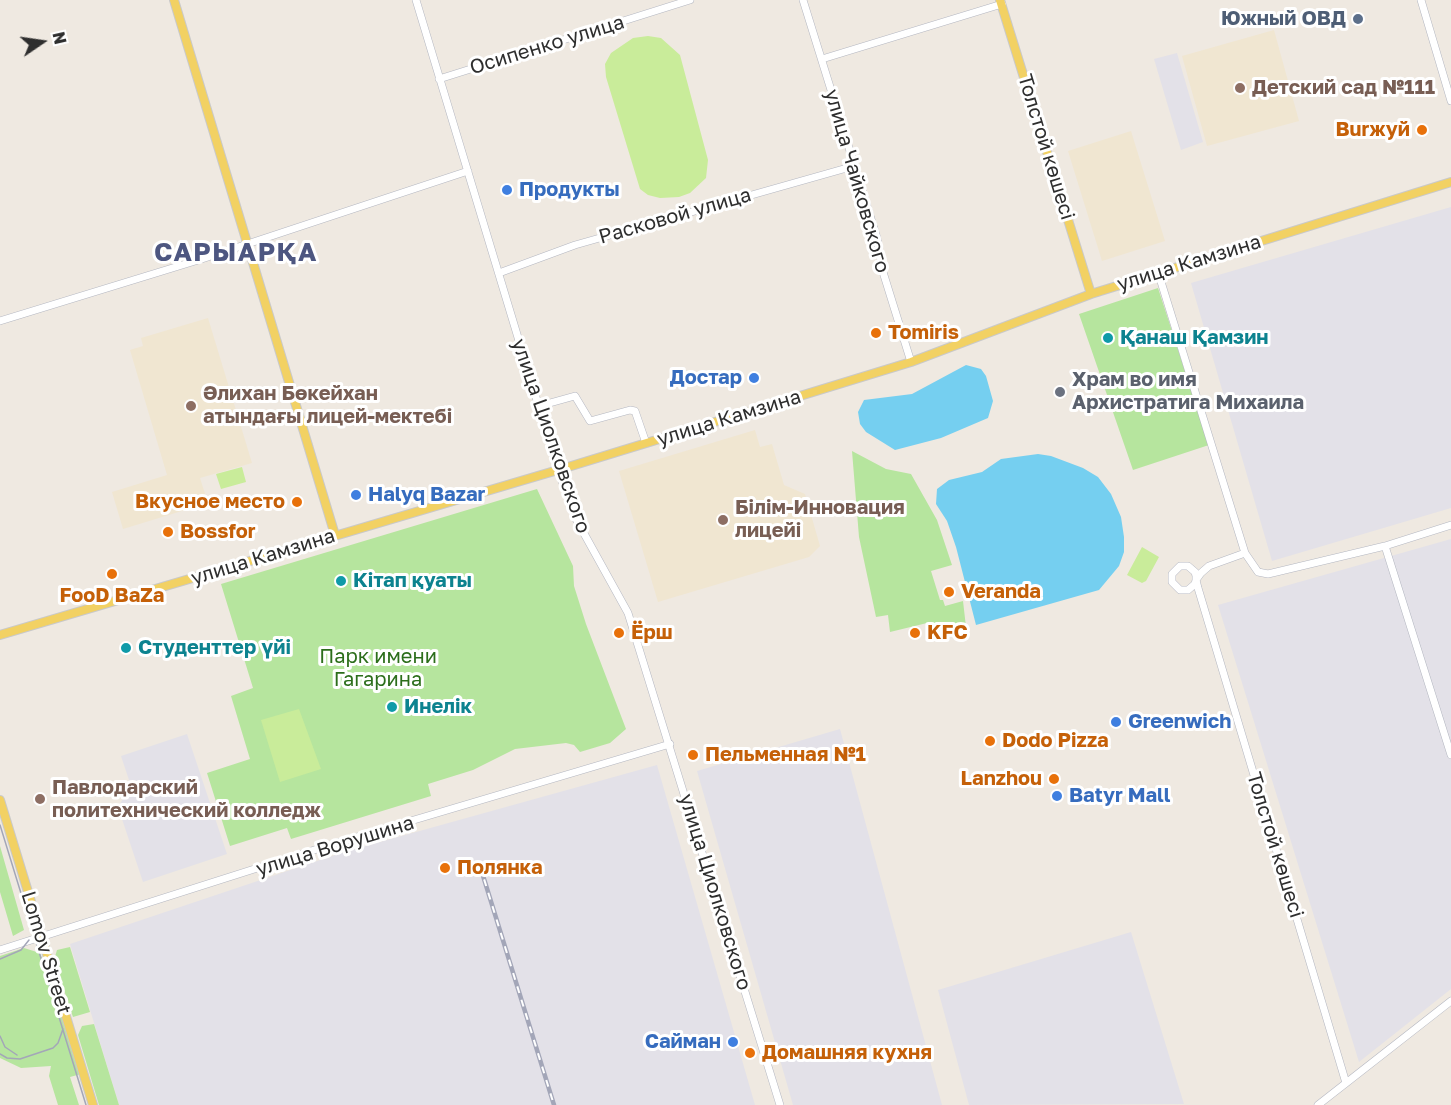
<!DOCTYPE html>
<meta charset="utf-8">
<style>
body{margin:0}
#map{position:relative;width:1451px;height:1105px;overflow:hidden;background:#efe9e1;font-family:"Golos Text",sans-serif}
canvas{display:block}
.north{position:absolute;left:12px;top:12px;width:60px;height:60px;-webkit-text-stroke:4px #fff;paint-order:stroke;rotate:77deg;font-size:16px;font-weight:700;line-height:24px;text-align:center;color:#2e2e2e}
.north::after{content:'';display:block;margin:auto;width:21px;height:27px;background:#2e2e2e;clip-path:polygon(50% 0,100% 100%,50% 72%,0 100%)}
</style>
<div id="map">
<canvas width="1451" height="1105"></canvas>
<div class="north">N</div>
</div>
<script>
const c = document.querySelector('canvas').getContext('2d');
c.lineJoin = 'round';
function paint(path, color) { c.fillStyle = color; c.fill(path, 'evenodd'); }
const poly = rows => new Path2D(rows.map(r => 'M' + r).join(''));
function trace(path, color, width, dash) { c.strokeStyle = color; c.lineWidth = width; c.lineCap = dash ? 'butt' : 'round'; c.setLineDash(dash || []); c.stroke(path); }
function write(font, color, halo, rows, align = 'center') {
  c.font = font + ' "Golos Text",sans-serif'; c.lineWidth = 6; c.setLineDash([]); c.textBaseline = 'middle'; c.strokeStyle = halo; c.fillStyle = color; for (const [text, x, y, turn = 0] of rows) {
    c.save(); c.translate(x, y); c.rotate((+turn || 0) * Math.PI / 180); c.textAlign = isNaN(turn) ? turn : align; if (halo) c.strokeText(text, 0, 0); c.fillText(text, 0, 0); c.restore();
  }
}
paint(poly([
 [1177,53,1203,142,1181,150,1154,59],
 [1451,207,1451,508,1272,561,1191,283],
 [1451,539,1451,989,1359,1062,1218,605],
 [840,729,942,1105,793,1105,697,771],
 [187,734,227,854,143,882,118,807,131,786,121,756],
 [657,765,755,1105,119,1105,70,944,344,852],
 [1131,932,1184,1104,969,1105,938,990]
]), '#e3e1e8');
paint(poly([
 [1274,30,1299,121,1207,146,1182,56],
 [1131,131,1165,241,1102,261,1068,151],
 [208,318,252,463,200,478,208,503,123,529,112,492,167,475,130,350,143,346,141,338],
 [755,430,760,447,772,444,784,485,805,494,820,546,809,557,658,602,619,471]
]), '#f0e6d1');
paint(poly([
 [1158,288,1209,445,1133,470,1079,314],
 [852,451,886,469,911,474,937,520,952,565,931,571,940,600,943,600,945,606,963,601,966,627,956,627,934,633,927,623,890,632,888,615,876,617,859,537],
 [537,489,573,566,574,586,586,624,626,729,610,743,580,752,574,745,566,743,515,749,473,770,428,784,431,796,291,839,287,828,230,846,207,773,250,759,231,696,253,688,221,584],
 [0,846,24,930,13,936,0,892],
 [70,947,90,1012,73,1017,54,960,57,950],
 [24,948,40,953,53,985,81,1074,70,1077,79,1105,58,1105,49,1076,51,1066,21,1068,0,1058,0,956],
 [94,1024,119,1105,99,1105,78,1035,82,1026]
]), '#b6e59e');
paint(poly([
 [648,36,661,38,680,55,708,160,706,178,690,193,679,197,660,198,648,195,640,189,606,77,605,64,611,53,633,38],
 [242,467,246,482,221,489,216,474],
 [1142,547,1159,557,1146,581,1142,583,1127,575],
 [299,709,321,769,280,782,261,720]
]), '#c9ec9a');
paint(poly([
 [966,365,981,369,986,376,993,401,988,418,941,438,895,450,866,432,860,424,858,412,864,400,912,394],
 [1038,454,1051,456,1083,468,1098,477,1111,494,1121,517,1124,537,1124,552,1119,566,1099,590,976,625,956,547,947,521,936,504,937,489,949,480,982,472,1001,459]
]), '#75cff0');
const minor = poly([
 [416,0,558,470,576,519,628,613,780,1105],
 [803,0,877,238,883,272,911,362],
 [1421,0,1451,101],
 [822,59,1002,4],
 [439,79,690,0],
 [1158,272,1245,553,1258,572,1268,574,1385,546,1451,525],
 [499,273,575,245,854,166],
 [0,321,205,258,468,171],
 [539,406,575,396,590,421,630,410,635,411,646,443],
 [1385,546,1451,755],
 [1245,553,1209,566,1201,573,1196,580,1195,584,1188,590,1180,590,1172,582,1172,574,1180,566,1188,566,1195,572,1196,576,1196,580,1198,588,1204,608,1346,1083],
 [0,950,333,844,670,744],
 [1318,1105,1451,1001]
]);
const major = poly([
 [174,0,335,535],
 [1000,0,1091,294],
 [0,635,568,467,911,362,1091,294,1451,182],
 [0,800,93,1105]
]);
trace(minor, '#b4b7c1', 8);
trace(major, '#c9c9c9', 10);
trace(minor, '#fff', 7);
trace(major, '#f2d163', 8);
trace(poly([
 [0,825,86,1105],
 [0,959,21,950,29,940],
 [0,1036,5,1047,17,1055],
 [0,1054,7,1058,20,1059,53,1048,58,1043,63,1029]
]), '#a3a6b8', 1.5);
const rail = poly([
 [480,866,554,1105]
]);
trace(rail, '#a3a6b8', 4.5);
trace(rail, '#fff', 2, [7]);
for (const [x, y, r, color] of [
 [1358,19,6,"#5c6f8a"],
 [1240,88,6,"#8d6e63"],
 [1422,130,6,"#e8710a"],
 [507,190,6,"#3f7fe0"],
 [876,333,6,"#e8710a"],
 [1108,338,6,"#0f9aa8"],
 [754,378,6,"#3f7fe0"],
 [1060,392,6,"#6b7280"],
 [191,406,6,"#8d6e63"],
 [356,495,6,"#3f7fe0"],
 [297,502,6,"#e8710a"],
 [723,520,6,"#8d6e63"],
 [168,532,6,"#e8710a"],
 [112,574,6,"#e8710a"],
 [341,581,6,"#0f9aa8"],
 [949,592,6,"#e8710a"],
 [619,633,6,"#e8710a"],
 [915,633,6,"#e8710a"],
 [126,648,6,"#0f9aa8"],
 [392,707,6,"#0f9aa8"],
 [1116,722,6,"#3f7fe0"],
 [990,741,6,"#e8710a"],
 [693,755,6,"#e8710a"],
 [1054,779,6,"#e8710a"],
 [1057,796,6,"#3f7fe0"],
 [40,799,6,"#8d6e63"],
 [445,868,6,"#e8710a"],
 [733,1042,6,"#3f7fe0"],
 [750,1053,6,"#e8710a"]
]) { const dot = new Path2D(); dot.arc(x, y, r, 0, 2 * Math.PI); c.fillStyle = color; c.fill(dot); trace(dot, '#fff', 2); }
write('bold 20px', '#4e5e75', '#fff', [
 ["Южный ОВД",1346,19]
], 'right');
write('20px', '#2e2e2e', '#fff', [
 ["Осипенко улица",547,45,-17],
 ["Толстой көшесі",1046,147,73],
 ["улица Чайковского",857,181,74],
 ["Расковой улица",675,216,-16],
 ["улица Камзина",1189,263,-17],
 ["улица Камзина",729,418,-17],
 ["улица Циолковского",551,436,71],
 ["улица Камзина",263,557,-17],
 ["Толстой көшесі",1275,845,73],
 ["улица Ворушина",335,846,-17],
 ["улица Циолковского",715,892,73],
 ["Lomov Street",46,953,73]
]);
write('bold 20px', '#785e54', '#fff', [
 ["Детский сад №111",1252,88],
 ["Әлихан Бөкейхан",203,394],
 ["атындағы лицей-мектебі",203,417],
 ["Білім-Инновация",735,508],
 ["лицейі",735,531],
 ["Павлодарский",52,788],
 ["политехнический колледж",52,811]
], 'left');
write('bold 20px', '#c56008', '#fff', [
 ["Burжуй",1410,130,"right"],
 ["Tomiris",888,333],
 ["Вкусное место",285,502,"right"],
 ["Bossfor",180,532],
 ["Veranda",961,592],
 ["FooD BaZa",112,596,"center"],
 ["Ёрш",631,633],
 ["KFC",927,633],
 ["Dodo Pizza",1002,741],
 ["Пельменная №1",705,755],
 ["Lanzhou",1042,779,"right"],
 ["Полянка",457,868],
 ["Домашняя кухня",762,1053]
], 'left');
write('bold 20px', '#366cbe', '#fff', [
 ["Продукты",519,190],
 ["Достар",742,378,"right"],
 ["Halyq Bazar",368,495],
 ["Greenwich",1128,722],
 ["Batyr Mall",1069,796],
 ["Сайман",721,1042,"right"]
], 'left');
write('bold 20px', '#0d838f', '#fff', [
 ["Қанаш Қамзин",1120,338],
 ["Кітап қуаты",353,581],
 ["Студенттер үйі",138,648],
 ["Инелік",404,707]
], 'left');
write('bold 20px', '#5b616d', '#fff', [
 ["Храм во имя",1072,380],
 ["Архистратига Михаила",1072,403]
], 'left');
write('20px', '#2c6e1b', '#fff', [
 ["Парк имени",378,657],
 ["Гагарина",378,680]
]);
c.letterSpacing = '1.5px';
write('bold 26px', '#4d5680', '#fff', [
 ["САРЫАРҚА",236,253]
]);
c.letterSpacing = '0px';
</script>
